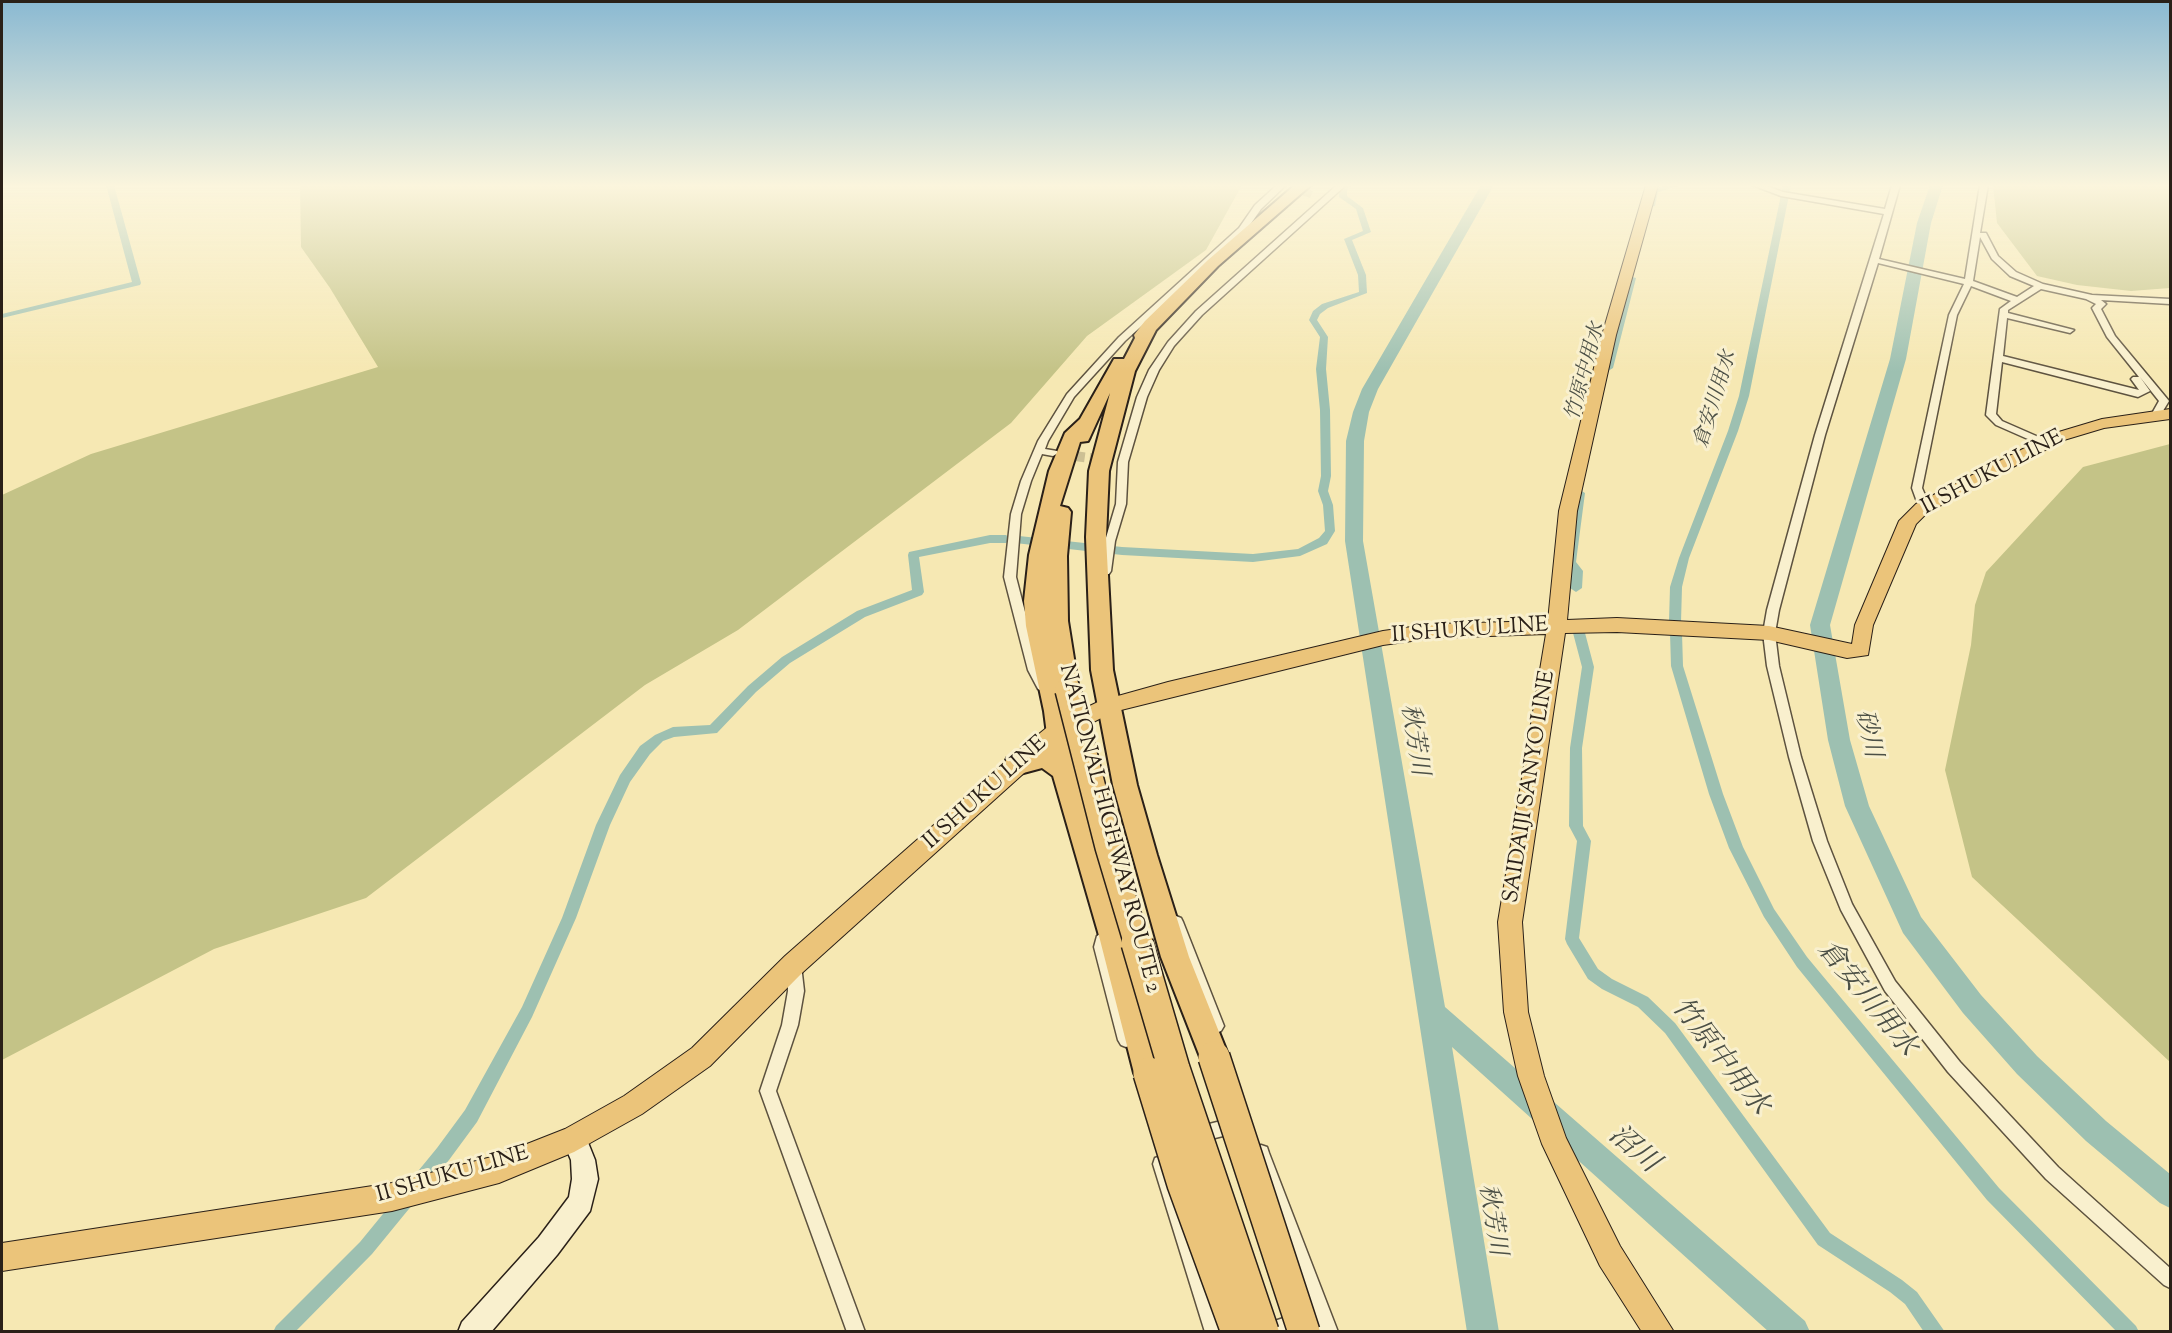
<!DOCTYPE html>
<meta charset="utf-8">
<style>
body{margin:0}
#map{position:relative;width:2172px;height:1333px;overflow:hidden;background:#f6e8b3;font-family:"Sorts Mill Goudy",serif}
canvas{display:block}
.frame{position:absolute;inset:0;border:3px solid #2a2018;pointer-events:none}
</style>
<div id="map">
<canvas width="2172" height="1333"></canvas>
<div class="frame"></div>
</div>
<script>
const c = document.querySelector('canvas').getContext('2d');
c.lineJoin = 'round';
function paint(path, color) { c.fillStyle = color; c.fill(path, 'evenodd'); }
const poly = rows => new Path2D(rows.map(r => 'M' + r).join(''));
function trace(path, color, width, dash) { c.strokeStyle = color; c.lineWidth = width; c.lineCap = dash ? 'butt' : 'round'; c.setLineDash(dash || []); c.stroke(path); }
function write(font, color, halo, rows, align = 'center') {
  c.font = font + ' "Sorts Mill Goudy","Noto Serif JP",serif'; c.lineWidth = 6; c.setLineDash([]); c.textBaseline = 'middle'; c.strokeStyle = halo; c.fillStyle = color; for (const [text, x, y, turn = 0] of rows) {
    c.save(); c.translate(x, y); c.rotate((+turn || 0) * Math.PI / 180); c.textAlign = isNaN(turn) ? turn : align; if (halo) c.strokeText(text, 0, 0); c.fillText(text, 0, 0); c.restore();
  }
}
paint(poly([
 [300,185,1242,185,1206,250,1087,336,1011,423,738,630,645,685,366,898,214,949,2,1060,2,495,91,454,378,367,330,288,301,247],
 [1993,185,2170,185,2170,288,2131,291,2077,285,2037,276,1997,223],
 [2170,444,2170,1062,1972,877,1945,770,1971,645,1975,605,1986,572,2083,467]
]), '#c4c387');
paint(poly([
 [106,185,114,185,141,283,140,285,2,318,2,314,132,282,106,185],
 [1343,185,1352,185,1347,190,1347,196,1363,208,1371,232,1352,240,1366,275,1367,293,1328,308,1320,314,1317,320,1328,337,1326,369,1330,410,1331,476,1328,491,1333,505,1335,531,1327,544,1300,556,1253,562,1122,555,1015,543,1014,540,1019,536,1122,547,1253,554,1298,549,1319,538,1325,531,1323,505,1318,491,1321,476,1320,410,1316,369,1320,337,1309,320,1313,311,1322,304,1359,292,1358,275,1344,239,1363,231,1356,209,1339,197,1339,190,1343,185],
 [1669,185,1683,185,1658,192,1655,206,1648,208,1652,189,1669,185],
 [1783,185,1791,185,1749,396,1738,431,1689,558,1682,587,1681,622,1675,626,1669,622,1670,587,1679,558,1728,431,1739,396,1783,185],
 [1629,276,1636,278,1613,368,1608,371,1603,368,1629,276],
 [1580,490,1585,493,1576,562,1583,571,1582,588,1576,592,1570,588,1571,572,1564,562,1575,493,1580,490],
 [990,535,1006,535,1011,539,1006,543,990,543,919,557,924,592,922,595,865,617,790,663,756,692,717,733,674,737,663,741,650,754,630,782,610,825,576,918,532,1017,477,1122,449,1160,372,1254,295,1332,273,1332,276,1326,360,1242,437,1148,465,1110,522,1007,562,918,596,825,620,775,640,746,655,735,673,727,710,725,748,686,782,657,857,611,912,590,908,555,909,552,990,535],
 [1579,629,1585,633,1594,667,1582,748,1583,826,1591,841,1579,938,1598,969,1612,979,1648,997,1675,1023,1830,1233,1902,1280,1917,1292,1945,1332,1924,1332,1905,1304,1890,1292,1818,1245,1665,1033,1638,1007,1602,989,1588,979,1567,944,1565,939,1577,841,1569,826,1570,748,1582,667,1573,633,1579,629],
 [1676,629,1682,633,1683,666,1723,794,1743,847,1774,909,1807,957,1999,1188,2136,1326,2139,1332,2117,1332,1987,1200,1797,967,1764,917,1729,848,1709,794,1671,666,1670,633,1676,629]
]), '#9dc0b1');
paint(poly([
 [1481,185,1494,185,1378,389,1369,412,1364,441,1363,541,1445,1007,1805,1321,1810,1332,1769,1332,1452,1047,1499,1332,1467,1332,1345,541,1346,441,1353,412,1362,389,1481,185],
 [1930,185,1943,185,1931,223,1906,359,1830,625,1850,740,1869,806,1921,917,1981,995,2037,1056,2106,1121,2170,1174,2170,1208,2160,1203,2086,1141,2017,1074,1963,1013,1903,933,1845,806,1828,740,1810,625,1890,359,1917,223,1930,185]
]), '#9dc0b1');
trace(poly([
 [1292,188,1314,195]
]), '#cdc094', 8, [8, 4.5]);
trace(poly([
 [1060,454,1112,461]
]), '#cdc094', 10, [10, 5]);
const street = poly([
 [1277,185,1286,185,1261,209,1245,232,1125,341,1074,397,1048,441,1045,449,1057,451,1058,453,1053,456,1042,454,1031,481,1021,514,1016,577,1040,670,1048,686,1046,689,1042,691,1038,689,1028,670,1004,577,1011,514,1021,481,1038,441,1067,394,1119,337,1239,228,1255,205,1277,185],
 [1337,185,1346,185,1202,315,1174,346,1159,370,1147,397,1128,462,1126,504,1115,541,1111,571,1109,574,1101,574,1099,571,1105,541,1116,504,1118,462,1137,397,1149,370,1168,342,1196,311,1337,185],
 [1752,185,1764,185,1783,192,1885,209,1892,185,1900,185,1879,259,1965,279,1980,185,1988,185,1980,233,1986,233,1998,256,2016,272,2043,284,2092,295,2170,299,2170,304,2101,300,2106,304,2101,309,2115,336,2169,401,2158,419,2152,419,2150,417,2159,401,2140,377,2150,391,2138,397,2002,362,1996,414,2002,421,2050,442,2051,444,2046,447,1996,425,1986,415,2000,309,2011,301,1971,286,1957,315,1922,488,1925,495,1935,504,1930,507,1916,499,1912,488,1949,315,1964,284,1878,263,1825,435,1779,610,1775,633,1779,666,1801,757,1827,841,1852,904,1895,981,1960,1062,2058,1167,2170,1268,2170,1288,2164,1285,2046,1179,1948,1072,1885,991,1841,910,1813,841,1789,757,1767,666,1763,633,1767,610,1815,435,1884,214,1781,196,1752,185],
 [1980,237,1992,259,2010,276,2034,286,2017,297,1973,281,1980,237],
 [2041,289,2086,299,2096,304,2092,308,2107,337,2139,377,2133,377,2131,379,2139,390,2003,356,2007,318,2070,333,2074,330,2008,313,2008,310,2041,289],
 [1176,916,1181,918,1183,922,1224,1026,1221,1031,1216,1033,1211,1031,1208,1026,1169,922,1171,918,1176,916],
 [1111,927,1116,928,1118,933,1108,947,1134,1040,1131,1045,1126,1047,1121,1045,1118,1040,1094,947,1097,936,1111,927],
 [794,958,799,960,801,965,804,991,798,1025,776,1091,865,1332,847,1332,760,1091,782,1025,788,991,787,965,789,960,794,958],
 [1237,1117,1243,1119,1245,1125,1243,1131,1195,1143,1189,1141,1187,1135,1189,1129,1237,1117],
 [1261,1145,1267,1147,1269,1153,1338,1332,1320,1332,1253,1153,1255,1147,1261,1145],
 [1161,1156,1167,1158,1169,1164,1223,1332,1205,1332,1153,1164,1155,1158,1161,1156],
 [1301,1312,1307,1315,1310,1321,1307,1327,1297,1332,1257,1332,1260,1326,1301,1312]
]);
const secondary = poly([
 [574,1127,583,1130,595,1160,598,1179,590,1211,557,1255,491,1332,458,1332,462,1322,539,1237,569,1197,572,1179,571,1160,562,1139,565,1130,574,1127]
]);
const primary = poly([
 [1646,185,1658,185,1616,335,1577,511,1567,620,1617,618,1769,626,1852,644,1855,625,1899,521,1916,504,2052,434,2102,419,2170,409,2170,419,2104,428,2064,440,1928,512,1916,524,1873,625,1868,655,1847,658,1769,640,1617,632,1565,633,1522,922,1528,1012,1544,1076,1566,1138,1620,1246,1674,1332,1642,1332,1600,1266,1542,1144,1518,1076,1504,1012,1498,922,1546,634,1433,638,1383,645,1113,712,1064,737,803,972,710,1066,642,1114,574,1152,499,1183,392,1211,2,1271,2,1243,392,1183,499,1155,565,1129,624,1096,692,1048,785,956,1018,751,1050,725,1100,701,1168,682,1383,631,1433,624,1548,621,1559,511,1602,335,1646,185]
]);
const highway = poly([
 [1295,185,1311,185,1218,266,1156,330,1135,371,1109,471,1106,537,1113,670,1137,785,1157,855,1189,957,1229,1057,1224,1067,1214,1071,1204,1067,1161,957,1113,785,1091,670,1086,537,1089,471,1110,393,1090,437,1088,441,1080,442,1060,506,1068,508,1071,512,1067,556,1068,621,1079,690,1076,696,1064,697,1076,770,1126,932,1164,1073,1159,1083,1149,1087,1139,1083,1134,1073,1098,932,1053,776,1042,768,1016,775,1007,772,1004,765,1007,758,1045,749,1049,750,1044,711,1026,626,1024,601,1029,555,1049,471,1065,433,1080,419,1114,359,1124,359,1135,338,1134,335,1145,321,1208,260,1295,185]
]);
trace(street, '#5d523f', 3);
trace(secondary, '#2a2018', 3);
trace(primary, '#2a2018', 2);
trace(highway, '#2a2018', 4);
paint(street, '#f9f0ce');
paint(secondary, '#f9f0ce');
paint(primary, '#ebc47a');
paint(highway, '#ebc47a');
const highwayBridgeFar1 = poly([
 [1068,690,1108,847,1137,944]
]);
const highwayBridge = poly([
 [1137,943,1174,1069,1263,1332],
 [1214,1057,1304,1332],
 [1149,1073,1183,1184,1237,1332]
]);
trace(highwayBridgeFar1, '#2a2018', 28, []);
trace(highwayBridge, '#2a2018', 34, []);
trace(highwayBridgeFar1, '#ebc47a', 25);
trace(highwayBridge, '#ebc47a', 31);
const sky = c.createLinearGradient(0, 0, 0, 372);
sky.addColorStop(0, '#8ab9d2');
sky.addColorStop(0.5, '#fbf5dd');
sky.addColorStop(1, '#fbf5dd00');
c.fillStyle = sky;
c.fillRect(0, 0, 2172, 372);
write('italic 20px', '#4c5046', '#f9f0ce', [
 ["竹原中用水",1587,372,-75],
 ["倉安川用水",1717,400,-73]
]);
write('22px', '#2a2018', '#f9f0ce', [
 ["II SHUKU LINE",1993,474,-28],
 ["II SHUKU LINE",1470,632,-4],
 ["SAIDAIJI SANYO LINE",1531,787,-81],
 ["II SHUKU LINE",986,794,-42],
 ["NATIONAL HIGHWAY ROUTE 2",1108,829,75],
 ["II SHUKU LINE",453,1176,-16]
]);
write('italic 24px', '#4c5046', '#f9f0ce', [
 ["砂川",1866,734,77],
 ["秋芳川",1412,740,81],
 ["秋芳川",1490,1220,81]
]);
write('italic 28px', '#4c5046', '#f9f0ce', [
 ["倉安川用水",1865,1000,51],
 ["竹原中用水",1718,1058,52],
 ["沼川",1632,1151,41]
]);
</script>
